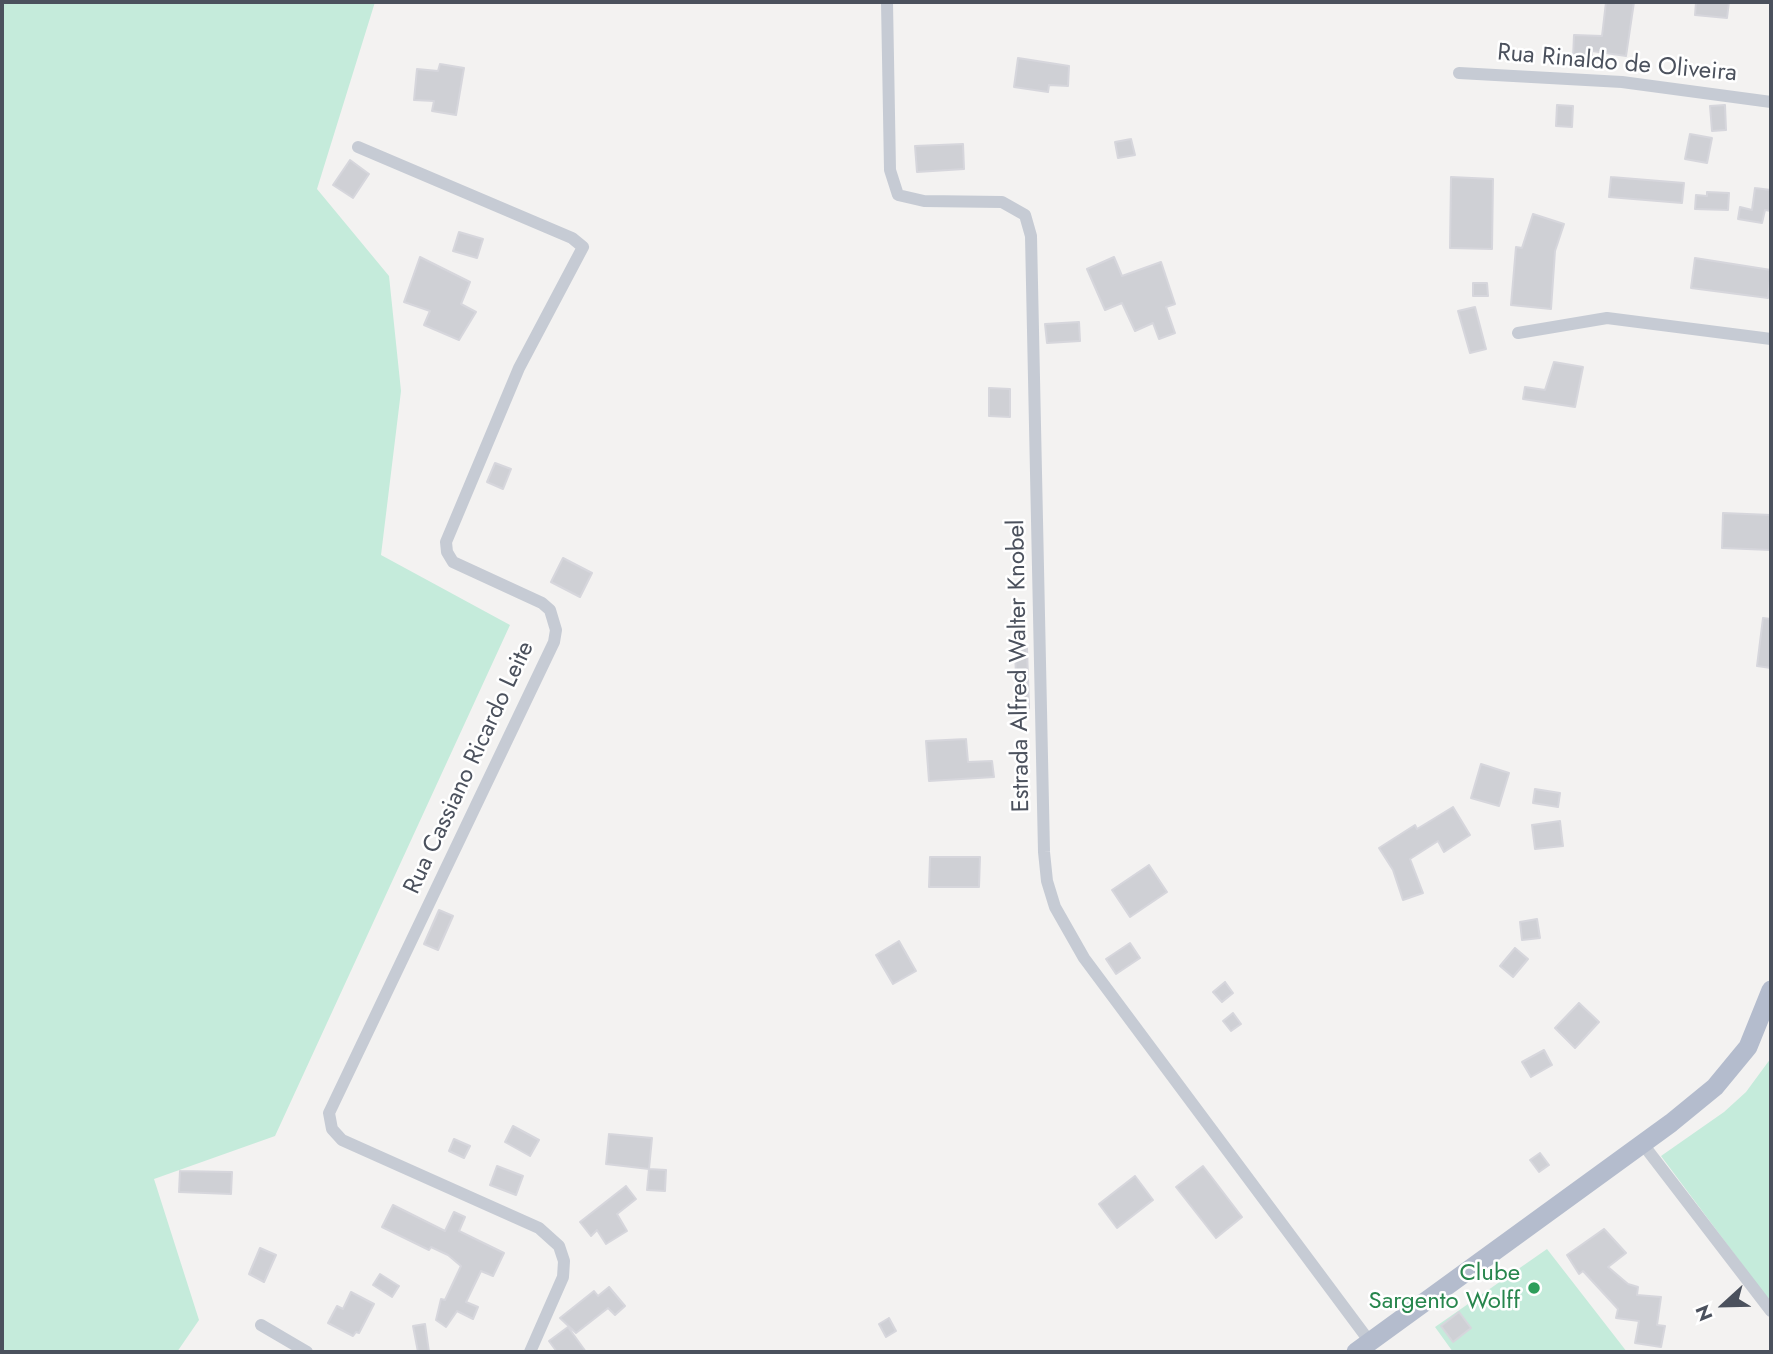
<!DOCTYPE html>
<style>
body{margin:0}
#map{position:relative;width:1773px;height:1354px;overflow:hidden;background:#f3f2f1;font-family:Jost,sans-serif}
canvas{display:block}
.frame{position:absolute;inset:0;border:4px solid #4b515d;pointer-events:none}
.north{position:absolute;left:1689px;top:1270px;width:70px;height:70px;-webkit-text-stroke:5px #fff;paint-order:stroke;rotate:248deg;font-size:19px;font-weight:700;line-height:28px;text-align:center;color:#4b515d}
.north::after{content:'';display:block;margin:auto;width:24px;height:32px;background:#4b515d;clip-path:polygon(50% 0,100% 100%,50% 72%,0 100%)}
</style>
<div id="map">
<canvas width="1773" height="1354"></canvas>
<div class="frame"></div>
<div class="north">N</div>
</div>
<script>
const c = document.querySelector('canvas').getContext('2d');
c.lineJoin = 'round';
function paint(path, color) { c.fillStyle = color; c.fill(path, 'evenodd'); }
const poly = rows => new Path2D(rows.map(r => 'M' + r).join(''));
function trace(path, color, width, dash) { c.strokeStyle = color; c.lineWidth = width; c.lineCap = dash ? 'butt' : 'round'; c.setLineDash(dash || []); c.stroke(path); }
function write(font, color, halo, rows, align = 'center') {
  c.font = font + ' Jost,sans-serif'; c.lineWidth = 5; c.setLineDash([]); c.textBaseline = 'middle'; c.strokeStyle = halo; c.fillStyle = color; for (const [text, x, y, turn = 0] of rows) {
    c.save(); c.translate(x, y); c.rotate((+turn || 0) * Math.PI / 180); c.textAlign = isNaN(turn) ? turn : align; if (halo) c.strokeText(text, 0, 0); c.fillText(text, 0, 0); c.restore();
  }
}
paint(poly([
 [2,2,375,2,317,189,389,276,401,391,381,555,510,625,275,1136,154,1179,199,1320,177,1352,2,1352],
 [1771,1058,1771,1303,1661,1156,1724,1112,1746,1092],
 [1547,1249,1627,1352,1453,1352,1435,1327]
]), '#c5ebdb');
const building = poly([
 [1606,2,1634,2,1626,56,1592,51,1592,59,1573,58,1574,35,1602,36,1606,2],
 [1696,2,1729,2,1727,18,1695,15,1696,2],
 [1018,58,1069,66,1068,86,1049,85,1048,92,1014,87,1018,58],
 [440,64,464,68,456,115,432,111,434,101,414,100,417,69,438,71,440,64],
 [1557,105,1573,106,1572,127,1556,126,1557,105],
 [1725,105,1726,130,1712,131,1710,106,1725,105],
 [1690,134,1712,138,1707,163,1685,159,1690,134],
 [1131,139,1135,155,1118,158,1115,142,1131,139],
 [963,144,964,169,917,172,915,146,963,144],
 [350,160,369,174,353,198,333,185,350,160],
 [1451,177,1493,179,1492,249,1450,248,1451,177],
 [1611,177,1684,183,1682,203,1609,197,1611,177],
 [1755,188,1771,190,1771,211,1765,210,1762,223,1738,219,1740,207,1752,210,1755,188],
 [1707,192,1729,193,1728,210,1695,209,1696,195,1707,196,1707,192],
 [1533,214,1564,224,1555,251,1551,309,1511,305,1516,247,1522,248,1533,214],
 [459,232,483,239,477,258,453,251,459,232],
 [420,257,470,282,461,304,476,312,459,340,424,325,430,311,404,302,420,257],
 [1114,257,1122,276,1161,262,1175,304,1166,307,1175,333,1159,339,1153,323,1135,331,1122,303,1105,310,1087,269,1114,257],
 [1695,258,1771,270,1768,298,1691,288,1695,258],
 [1473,283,1487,283,1488,296,1473,296,1473,283],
 [1475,307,1486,349,1470,353,1458,311,1475,307],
 [1079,322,1080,341,1047,343,1045,324,1079,322],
 [1554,362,1583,367,1575,407,1523,399,1525,387,1545,390,1554,362],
 [989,388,1010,389,1010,417,989,416,989,388],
 [495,463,511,469,503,489,487,482,495,463],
 [1723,513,1771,515,1771,550,1722,548,1723,513],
 [563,558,592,573,580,597,551,582,563,558],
 [1763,618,1771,619,1771,668,1757,666,1763,618],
 [1027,648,1029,708,1017,708,1015,649,1027,648],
 [966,739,968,762,992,761,994,777,929,781,926,741,966,739],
 [1481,764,1509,773,1499,806,1471,798,1481,764],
 [1535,789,1560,793,1558,807,1533,803,1535,789],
 [1453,807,1470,835,1444,852,1438,841,1410,859,1423,893,1403,900,1393,870,1379,848,1415,825,1417,829,1453,807],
 [1560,821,1563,846,1535,849,1532,825,1560,821],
 [930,857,980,857,979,887,929,887,930,857],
 [1149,865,1167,892,1130,917,1112,890,1149,865],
 [439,910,453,916,438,950,424,944,439,910],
 [1537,919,1540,938,1522,940,1520,922,1537,919],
 [899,941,916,971,893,984,876,955,899,941],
 [1130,943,1140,958,1116,974,1106,959,1130,943],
 [1515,948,1528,959,1513,977,1500,966,1515,948],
 [1225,982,1233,993,1222,1002,1213,992,1225,982],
 [1579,1003,1599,1022,1575,1048,1555,1028,1579,1003],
 [1233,1013,1241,1024,1231,1031,1223,1021,1233,1013],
 [1544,1050,1552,1065,1531,1077,1522,1062,1544,1050],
 [513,1126,539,1140,530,1156,505,1142,513,1126],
 [609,1134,652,1138,649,1169,606,1164,609,1134],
 [454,1139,470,1146,464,1158,449,1151,454,1139],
 [1540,1153,1549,1165,1539,1172,1530,1160,1540,1153],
 [497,1166,523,1176,516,1195,490,1185,497,1166],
 [1203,1166,1242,1217,1216,1238,1176,1187,1203,1166],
 [649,1169,666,1170,665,1191,647,1190,649,1169],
 [180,1171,232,1172,231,1194,179,1192,180,1171],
 [1135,1176,1153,1200,1117,1228,1099,1204,1135,1176],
 [626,1186,636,1199,617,1214,627,1231,606,1244,597,1230,591,1236,580,1222,626,1186],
 [393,1205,445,1231,454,1212,465,1217,459,1231,504,1253,493,1276,481,1271,466,1302,478,1307,473,1319,457,1311,446,1327,436,1320,441,1299,445,1300,461,1266,448,1255,431,1247,429,1250,382,1227,393,1205],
 [1604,1229,1626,1253,1608,1267,1628,1284,1638,1287,1637,1295,1661,1297,1657,1325,1665,1326,1661,1347,1635,1343,1639,1321,1616,1318,1618,1309,1583,1271,1579,1274,1567,1255,1604,1229],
 [260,1248,276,1255,264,1282,249,1274,260,1248],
 [380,1274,399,1286,392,1297,373,1285,380,1274],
 [609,1287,625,1306,615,1315,608,1308,576,1333,560,1318,594,1291,598,1296,609,1287],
 [351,1292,374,1304,359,1333,356,1332,353,1336,328,1323,337,1306,343,1309,351,1292],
 [1459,1312,1471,1328,1453,1342,1441,1326,1459,1312],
 [889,1318,896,1331,886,1337,879,1324,889,1318],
 [425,1324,429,1352,418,1352,413,1326,425,1324],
 [568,1327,586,1352,557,1352,549,1341,568,1327]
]);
paint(building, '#cfd0d5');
trace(building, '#d6d6dc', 2);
trace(poly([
 [887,2,890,170,898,195,924,201,1002,202,1025,215,1031,236,1044,852,1047,881,1055,907,1084,958,1370,1342],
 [1459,73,1622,82,1771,102],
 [358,147,572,238,583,247,519,368,446,542,447,552,453,562,542,603,550,610,556,630,554,642,329,1113,332,1129,342,1140,539,1228,559,1246,564,1261,563,1277,530,1352],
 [1518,333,1607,318,1771,339],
 [1642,1143,1771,1311],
 [261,1325,307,1352]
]), '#c6cbd4', 12);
trace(poly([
 [1356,1352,1671,1123,1715,1087,1748,1047,1771,990]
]), '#b4bccd', 19);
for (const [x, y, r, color] of [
 [1534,1288,7,"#2e9e5b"]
]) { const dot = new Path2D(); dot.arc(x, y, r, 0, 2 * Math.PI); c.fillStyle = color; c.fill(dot); trace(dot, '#fff', 2.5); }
write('24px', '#4b515d', '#fff', [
 ["Rua Rinaldo de Oliveira",1617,64,5],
 ["Estrada Alfred Walter Knobel",1020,666,-91],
 ["Rua Cassiano Ricardo Leite",470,768,-65]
]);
write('24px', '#27864d', '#fff', [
 ["Clube",1520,1274],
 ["Sargento Wolff",1520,1302]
], 'right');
</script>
